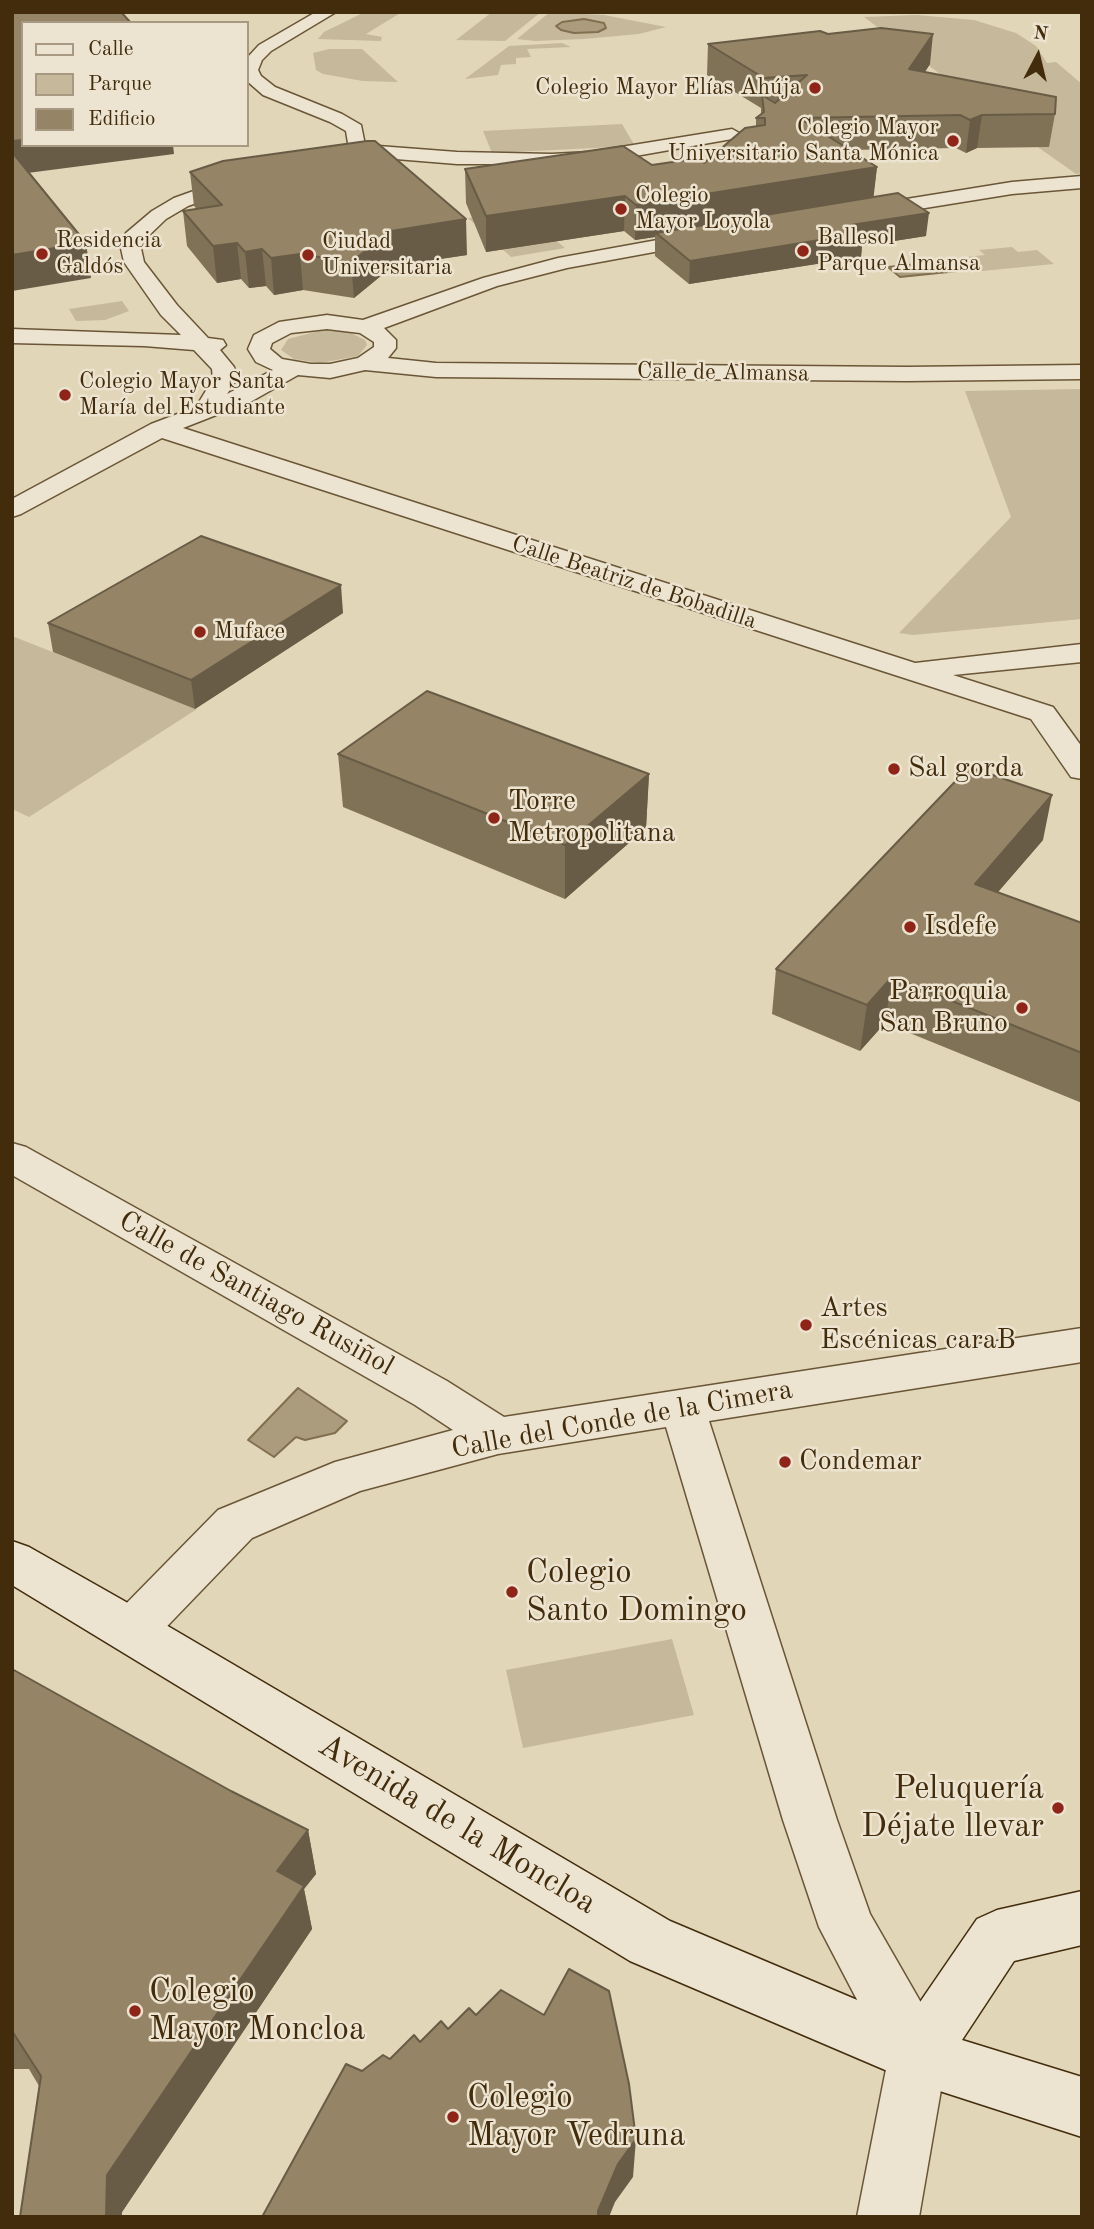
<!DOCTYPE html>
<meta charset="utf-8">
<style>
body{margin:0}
#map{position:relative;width:1094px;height:2229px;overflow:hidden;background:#e1d6b8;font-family:"Old Standard TT",serif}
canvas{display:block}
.frame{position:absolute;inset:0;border:14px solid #422c0b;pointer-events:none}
.legend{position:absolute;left:21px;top:21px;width:228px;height:126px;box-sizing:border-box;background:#ece4d1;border:2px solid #a89a82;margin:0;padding:9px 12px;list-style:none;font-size:21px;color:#422c0b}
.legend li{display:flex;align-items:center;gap:14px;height:35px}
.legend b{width:35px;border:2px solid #a89a82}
.north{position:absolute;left:1003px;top:21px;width:70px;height:70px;-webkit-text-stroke:5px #ece4d1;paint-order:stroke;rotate:7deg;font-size:19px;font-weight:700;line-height:28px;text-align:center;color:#422c0b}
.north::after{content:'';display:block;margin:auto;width:24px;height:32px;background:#422c0b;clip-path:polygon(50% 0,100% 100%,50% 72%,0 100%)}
</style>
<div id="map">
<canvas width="1094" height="2229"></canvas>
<div class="frame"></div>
<ul class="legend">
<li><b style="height:9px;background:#ece4d1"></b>Calle</li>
<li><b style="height:19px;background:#c6b99b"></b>Parque</li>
<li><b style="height:19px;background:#958465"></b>Edificio</li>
</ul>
<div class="north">N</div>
</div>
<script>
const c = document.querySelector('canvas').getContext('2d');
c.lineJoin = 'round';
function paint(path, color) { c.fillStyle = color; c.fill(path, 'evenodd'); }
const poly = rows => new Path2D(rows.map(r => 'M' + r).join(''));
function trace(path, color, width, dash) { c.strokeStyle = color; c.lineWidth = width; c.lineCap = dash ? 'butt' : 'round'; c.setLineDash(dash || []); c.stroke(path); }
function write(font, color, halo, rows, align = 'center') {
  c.font = font + ' "Old Standard TT",serif'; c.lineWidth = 5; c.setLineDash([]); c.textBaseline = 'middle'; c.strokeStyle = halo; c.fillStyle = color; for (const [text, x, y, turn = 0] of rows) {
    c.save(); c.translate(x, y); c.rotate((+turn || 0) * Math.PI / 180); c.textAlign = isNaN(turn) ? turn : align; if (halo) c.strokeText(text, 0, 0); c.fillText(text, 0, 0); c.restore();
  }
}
paint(poly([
 [365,12,402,12,366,34,382,37,381,41,318,39,324,32],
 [492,12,541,12,505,41,456,40],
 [550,12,604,15,666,27,639,34,584,39,535,41,517,39],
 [917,15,974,20,1016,33,1036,46,1047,63,1056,62,1082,84,1082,173,1076,174,1032,143,864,17],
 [562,43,571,47,527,49,531,57,516,58,516,64,501,65,498,75,465,79,509,46],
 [329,49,362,49,398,82,363,81,323,74,316,70,313,53],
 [622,124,635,146,492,153,483,131],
 [520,210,565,248,511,257,468,218],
 [1012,247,1018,252,1037,250,1054,264,982,271,966,257,985,255,979,250],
 [122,301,129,311,105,320,76,321,69,309],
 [323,330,349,332,365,340,367,345,358,356,320,363,294,359,281,350,288,339],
 [1082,389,1082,619,913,635,899,633,1011,517,965,391],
 [12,636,197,709,29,817,12,809],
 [672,1639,694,1715,523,1748,506,1670]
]), '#c6b99b');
const water = poly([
 [584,19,604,23,606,28,598,32,574,33,561,30,556,26,562,22,584,19],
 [947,261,958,271,900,277,888,267,947,261],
 [298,1388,347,1421,335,1433,305,1440,296,1437,274,1457,248,1440,298,1388]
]);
paint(water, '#ab9c7d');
trace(water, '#816f4f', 2);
const street = poly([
 [316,12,336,12,271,51,262,60,258,70,261,76,275,87,342,114,361,125,365,145,457,152,552,154,590,152,732,129,741,134,732,139,590,164,457,164,359,156,321,172,307,172,305,168,307,164,345,148,348,143,346,131,330,122,263,95,247,81,247,58,259,45,316,12],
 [241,174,250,180,248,184,188,206,166,219,140,244,144,262,177,305,208,338,223,340,226,345,220,350,234,367,237,379,227,394,273,370,256,362,248,349,254,335,279,322,327,315,363,320,483,278,558,258,707,231,714,233,717,237,714,241,567,268,497,286,384,328,396,340,396,348,388,358,436,363,907,367,1082,365,1082,379,907,381,436,377,365,370,330,378,298,375,252,401,183,428,915,663,1082,644,1082,662,953,675,1053,707,1082,747,1082,779,1071,777,1031,719,162,438,21,514,12,517,12,499,151,424,196,407,213,379,212,369,194,350,144,346,12,343,12,329,181,335,161,315,124,262,120,244,126,233,152,211,174,198,241,174],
 [327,329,360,333,374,342,374,347,358,358,330,364,311,364,282,359,270,349,272,343,291,333,327,329],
 [1082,176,1082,188,1012,194,863,218,853,212,863,206,1012,182,1082,176],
 [12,1143,26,1147,447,1381,504,1417,1082,1328,1082,1362,709,1421,837,1820,870,1914,939,2034,947,2055,919,2217,857,2217,888,2059,819,1927,783,1820,666,1427,498,1454,360,1491,252,1538,149,1645,132,1652,115,1645,107,1630,115,1615,218,1510,335,1462,453,1430,415,1405,12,1175,12,1143]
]);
const secondary = poly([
 [12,1541,29,1547,149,1615,670,1921,907,2021,977,1919,997,1910,1082,1891,1082,1945,1014,1961,962,2040,1082,2077,1082,2137,918,2084,630,1961,12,1585,12,1541]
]);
trace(street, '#6a5636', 3);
trace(secondary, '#422c0b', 3);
paint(street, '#ece4d1');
paint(secondary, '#ece4d1');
paint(poly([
 [828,34,930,64,925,72,1055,114,1049,147,977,148,966,153,956,148,849,150,877,167,873,197,926,236,862,246,861,257,689,284,655,256,655,237,635,240,624,231,486,252,466,203,465,169,652,165,704,163,756,126,756,118,761,115,761,108,707,75,708,44],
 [190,172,467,255,393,266,354,298,303,290,274,295,266,286,249,288,241,279,217,283,187,246,183,211,197,209,194,206],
 [343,613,195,709,53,652,48,623],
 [338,754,649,774,646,828,565,899,343,807],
 [1043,840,998,892,1082,923,1082,1103,885,1023,860,1051,772,1014,776,969],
 [12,1669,231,1791,308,1830,316,1874,304,1889,312,1929,122,2212,122,2217,20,2217,39,2086,29,2069,12,2069]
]), '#807257');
paint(poly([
 [933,34,930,64,906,100,909,69],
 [982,115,977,148,966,153,970,120],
 [23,140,23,145,173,145,174,154,12,175,12,141],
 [877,167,873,202,656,233,655,237,635,240,636,205],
 [625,196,624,231,486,252,486,216],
 [929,213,926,236,862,246,861,257,689,284,690,261,851,225],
 [466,219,467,255,393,266,354,298,351,262,391,231],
 [86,243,91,278,12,291,12,255],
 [237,243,241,279,217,283,213,246],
 [262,249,266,286,249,288,245,252],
 [300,254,303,290,274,295,271,258],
 [341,585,343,613,195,709,191,680],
 [649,774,646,828,565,899,565,845],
 [1052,795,1043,840,966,929,975,884],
 [892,977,885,1023,860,1051,867,1005],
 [308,1830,316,1874,304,1889,312,1929,122,2212,122,2217,106,2217,107,2175,277,1871],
 [636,2139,633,2177,615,2202,609,2217,598,2217,598,2211,618,2164]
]), '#685c47');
const building = poly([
 [12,12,121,12,131,23,23,23,23,140,12,141,12,12],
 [881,28,933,34,909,69,1056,97,1055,114,982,115,970,120,960,115,799,118,877,167,636,205,625,196,486,216,465,169,623,146,652,165,700,158,704,163,745,128,765,125,765,118,756,118,764,112,762,95,775,103,807,75,764,78,708,44,820,31,828,34,881,28],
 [367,141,375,141,466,219,391,231,351,262,300,254,271,258,262,249,245,252,237,243,213,246,183,211,222,205,190,172,223,161,367,141],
 [12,152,86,243,12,255,12,152],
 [898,193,929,213,851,225,863,233,690,261,656,233,898,193],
 [201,536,341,585,191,680,48,623,201,536],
 [427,691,649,774,565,845,338,754,427,691],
 [969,767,1052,795,975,884,1082,923,1082,1053,892,977,867,1005,776,969,969,767],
 [12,1669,231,1791,308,1830,277,1871,304,1886,107,2175,106,2217,20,2217,41,2076,12,2031,12,1669],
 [569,1969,609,1991,629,2084,636,2139,618,2164,598,2211,598,2217,262,2217,346,2064,362,2071,383,2055,390,2059,414,2035,420,2042,441,2021,448,2029,469,2008,476,2015,501,1990,544,2015,569,1969]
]);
paint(building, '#958465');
trace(building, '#685c47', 2);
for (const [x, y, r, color] of [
 [815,88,7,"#8f2418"],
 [953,141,7,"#8f2418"],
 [621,209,7,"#8f2418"],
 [803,251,7,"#8f2418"],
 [42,254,7,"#8f2418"],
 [308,255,7,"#8f2418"],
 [65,395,7,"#8f2418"],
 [200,632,7,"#8f2418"],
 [894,769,7,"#8f2418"],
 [494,818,7,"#8f2418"],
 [910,927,7,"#8f2418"],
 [1022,1008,7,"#8f2418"],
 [806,1325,7,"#8f2418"],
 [785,1462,7,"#8f2418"],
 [512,1592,7,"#8f2418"],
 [1058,1808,7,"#8f2418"],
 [135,2011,7,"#8f2418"],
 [453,2117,7,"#8f2418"]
]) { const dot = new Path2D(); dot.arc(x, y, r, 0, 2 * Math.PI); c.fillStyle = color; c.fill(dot); trace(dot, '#ece4d1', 2.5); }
write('23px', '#422c0b', '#ece4d1', [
 ["Colegio Mayor Elías Ahúja",801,88,"right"],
 ["Colegio Mayor",939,128,"right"],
 ["Universitario Santa Mónica",939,154,"right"],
 ["Colegio",635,196],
 ["Mayor Loyola",635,222],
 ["Ballesol",817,238],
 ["Parque Almansa",817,264],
 ["Residencia",56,241],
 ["Galdós",56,267],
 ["Ciudad",322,242],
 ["Universitaria",322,268],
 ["Colegio Mayor Santa",79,382],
 ["María del Estudiante",79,408],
 ["Muface",214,632]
], 'left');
write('23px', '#422c0b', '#ece4d1', [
 ["Calle de Almansa",723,373,1],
 ["Calle Beatriz de Bobadilla",634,583,18]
]);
write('28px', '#422c0b', '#ece4d1', [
 ["Sal gorda",908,769],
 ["Torre",508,802],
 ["Metropolitana",508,834],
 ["Isdefe",924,927],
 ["Parroquia",1008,992,"right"],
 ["San Bruno",1008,1024,"right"],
 ["Artes",820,1309],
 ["Escénicas caraB",820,1341],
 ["Condemar",799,1462]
], 'left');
write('28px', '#422c0b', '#ece4d1', [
 ["Calle de Santiago Rusiñol",256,1294,29],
 ["Calle del Conde de la Cimera",622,1420,-10]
]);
write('33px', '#422c0b', '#ece4d1', [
 ["Colegio",526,1573],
 ["Santo Domingo",526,1611],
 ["Peluquería",1044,1789,"right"],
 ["Déjate llevar",1044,1827,"right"],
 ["Colegio",149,1992],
 ["Mayor Moncloa",149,2030],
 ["Colegio",467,2098],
 ["Mayor Vedruna",467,2136]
], 'left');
write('33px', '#422c0b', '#ece4d1', [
 ["Avenida de la Moncloa",457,1825,31]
]);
</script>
